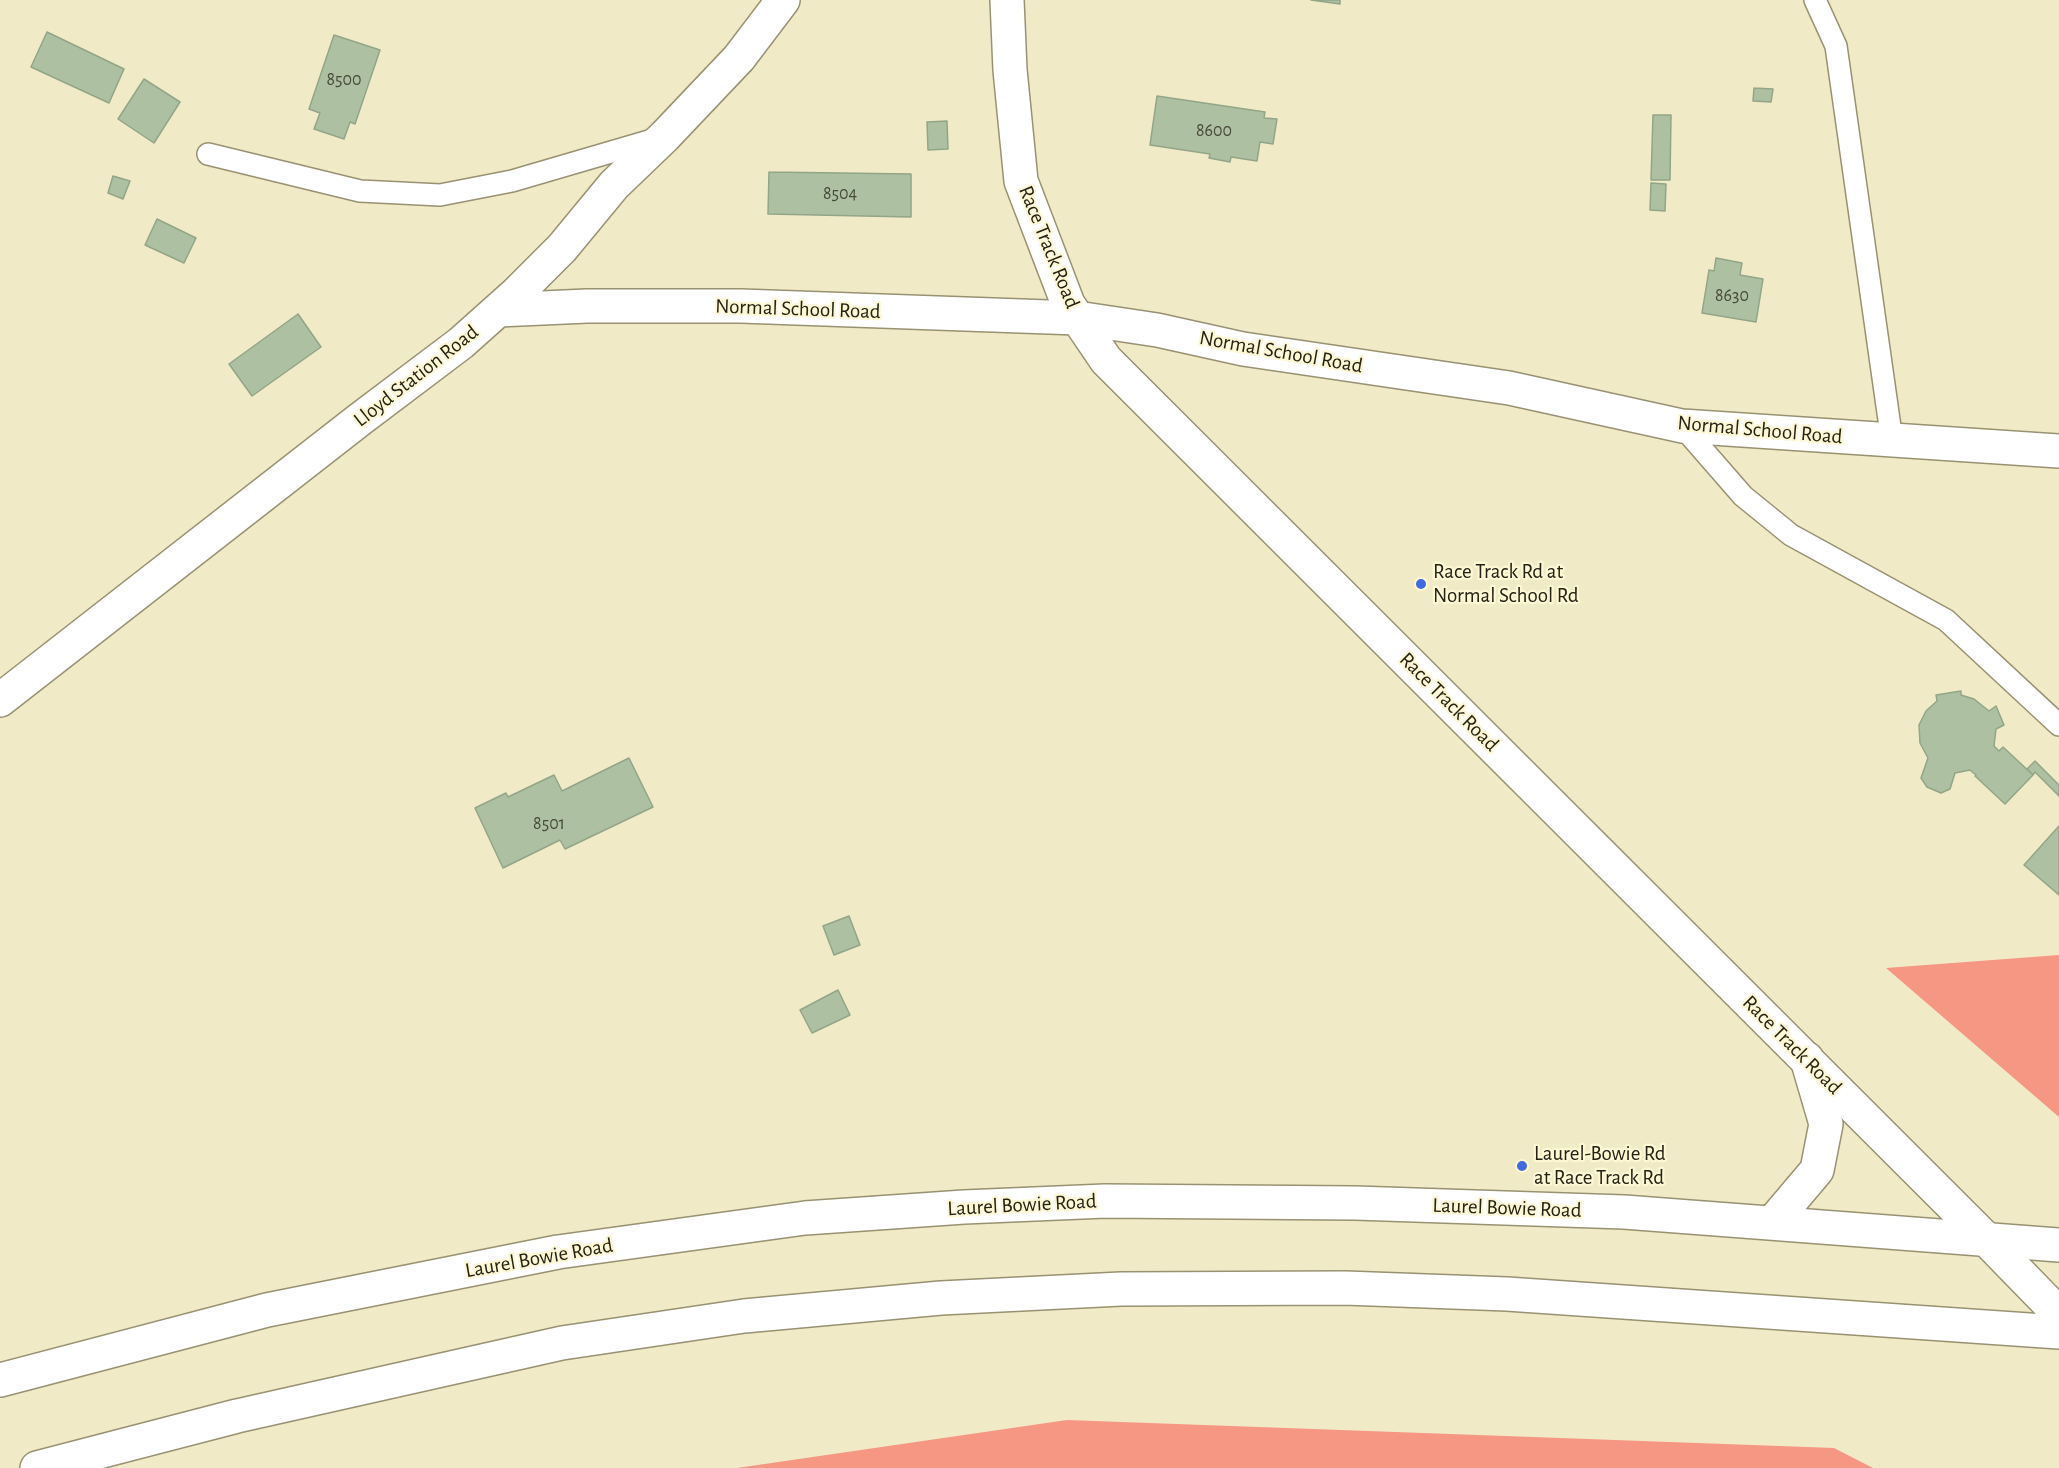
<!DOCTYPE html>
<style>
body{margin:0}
canvas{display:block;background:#f0eac7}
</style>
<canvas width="2059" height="1468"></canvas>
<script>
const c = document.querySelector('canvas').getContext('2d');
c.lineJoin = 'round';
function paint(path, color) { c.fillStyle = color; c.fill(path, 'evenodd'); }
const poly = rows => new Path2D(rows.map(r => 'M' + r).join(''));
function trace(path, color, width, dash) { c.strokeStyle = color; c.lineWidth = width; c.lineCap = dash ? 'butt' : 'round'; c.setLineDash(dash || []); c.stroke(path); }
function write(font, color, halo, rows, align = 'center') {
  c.font = font + ' "Alegreya Sans",sans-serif'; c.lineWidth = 4.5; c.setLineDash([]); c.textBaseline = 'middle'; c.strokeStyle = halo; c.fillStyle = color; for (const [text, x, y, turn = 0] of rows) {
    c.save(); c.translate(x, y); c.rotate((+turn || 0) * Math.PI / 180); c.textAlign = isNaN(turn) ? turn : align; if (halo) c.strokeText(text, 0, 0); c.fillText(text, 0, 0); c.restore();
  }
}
paint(poly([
 [2059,955,2059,1117,1886,968],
 [1067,1420,1834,1448,1873,1468,737,1468]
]), '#f69784');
const building = poly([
 [1311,0,1340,0,1340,4,1311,0],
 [47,32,124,69,109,103,31,67,47,32],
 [334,35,380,50,355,124,350,122,344,139,314,129,320,113,309,109,334,35],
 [144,79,180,102,154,143,118,119,144,79],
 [1754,88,1773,89,1771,102,1753,101,1754,88],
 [1157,96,1265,112,1264,118,1277,119,1273,144,1260,142,1257,161,1231,157,1230,162,1209,158,1210,154,1150,145,1157,96],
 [1653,115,1671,115,1670,180,1651,180,1653,115],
 [947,121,948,149,928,150,927,122,947,121],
 [769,172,911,174,911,217,768,214,769,172],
 [113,176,130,181,123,199,108,193,113,176],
 [1651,183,1666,184,1665,211,1650,210,1651,183],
 [157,219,196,238,184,263,145,245,157,219],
 [1716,258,1742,263,1740,275,1763,279,1756,322,1702,313,1709,270,1714,271,1716,258],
 [298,314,321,347,252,396,229,364,298,314],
 [1961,691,1961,695,1974,699,1989,711,1996,706,2004,725,1996,729,1994,746,1999,751,2003,747,2033,775,2005,804,1975,776,1976,775,1970,770,1955,773,1950,789,1941,793,1927,787,1921,778,1928,758,1920,743,1919,725,1926,711,1937,701,1936,695,1961,691],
 [629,758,653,807,565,849,560,840,503,868,475,808,506,793,508,797,554,775,562,791,629,758],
 [2035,761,2059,785,2059,796,2035,772,2033,775,2027,769,2035,761],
 [2059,826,2059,895,2024,865,2059,826],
 [849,916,860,945,834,955,823,926,849,916],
 [838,990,850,1015,812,1033,800,1010,838,990]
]);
paint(building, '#aec0a2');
trace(building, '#93a587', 1.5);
const service = poly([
 [1815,0,1836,46,1892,441],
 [208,154,360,191,440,195,512,181,659,138],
 [1682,426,1743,496,1791,535,1946,620,2059,725]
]);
const minor = poly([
 [498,310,587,306,741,306,1077,318,1157,330,1243,349,1509,388,1682,426,2059,451],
 [0,700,359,420,461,343,517,293,562,248,614,185,665,136,739,58,783,0]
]);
const secondary = poly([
 [1007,0,1010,70,1021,181,1068,304,1106,360,1985,1238,2059,1314]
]);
const primary = poly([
 [1773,1222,1817,1170,1826,1124,1807,1059],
 [0,1380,267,1310,558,1252,805,1218,964,1207,1105,1201,1355,1203,1624,1212,2059,1245],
 [37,1468,237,1416,562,1343,744,1316,941,1298,1121,1289,1345,1288,1507,1294,2059,1332]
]);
trace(service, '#989272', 24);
trace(minor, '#989272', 36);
trace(secondary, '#989272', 36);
trace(primary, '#989272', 36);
trace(service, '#fff', 21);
trace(minor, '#fff', 33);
trace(secondary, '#fff', 33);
trace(primary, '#fff', 33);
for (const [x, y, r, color] of [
 [1421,584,6,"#426adc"],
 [1522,1166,6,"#426adc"]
]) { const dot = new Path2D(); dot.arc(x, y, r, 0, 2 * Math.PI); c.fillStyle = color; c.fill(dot); trace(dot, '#fdf7d4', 2); }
write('18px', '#464938', null, [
 ["8500",344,80],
 ["8600",1214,131],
 ["8504",840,194],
 ["8630",1732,296],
 ["8501",549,824]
]);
write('21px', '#242115', '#fdf7d4', [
 ["Race Track Road",1049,247,68],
 ["Normal School Road",798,309,2],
 ["Normal School Road",1281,352,10],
 ["Lloyd Station Road",416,376,-38],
 ["Normal School Road",1760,430,5],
 ["Race Track Road",1449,702,45],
 ["Race Track Road",1792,1045,45],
 ["Laurel Bowie Road",1022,1205,-3],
 ["Laurel Bowie Road",1507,1208,2],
 ["Laurel Bowie Road",539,1258,-10]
]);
write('21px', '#242115', '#fdf7d4', [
 ["Race Track Rd at",1433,572],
 ["Normal School Rd",1433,596],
 ["Laurel-Bowie Rd",1534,1154],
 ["at Race Track Rd",1534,1178]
], 'left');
</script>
